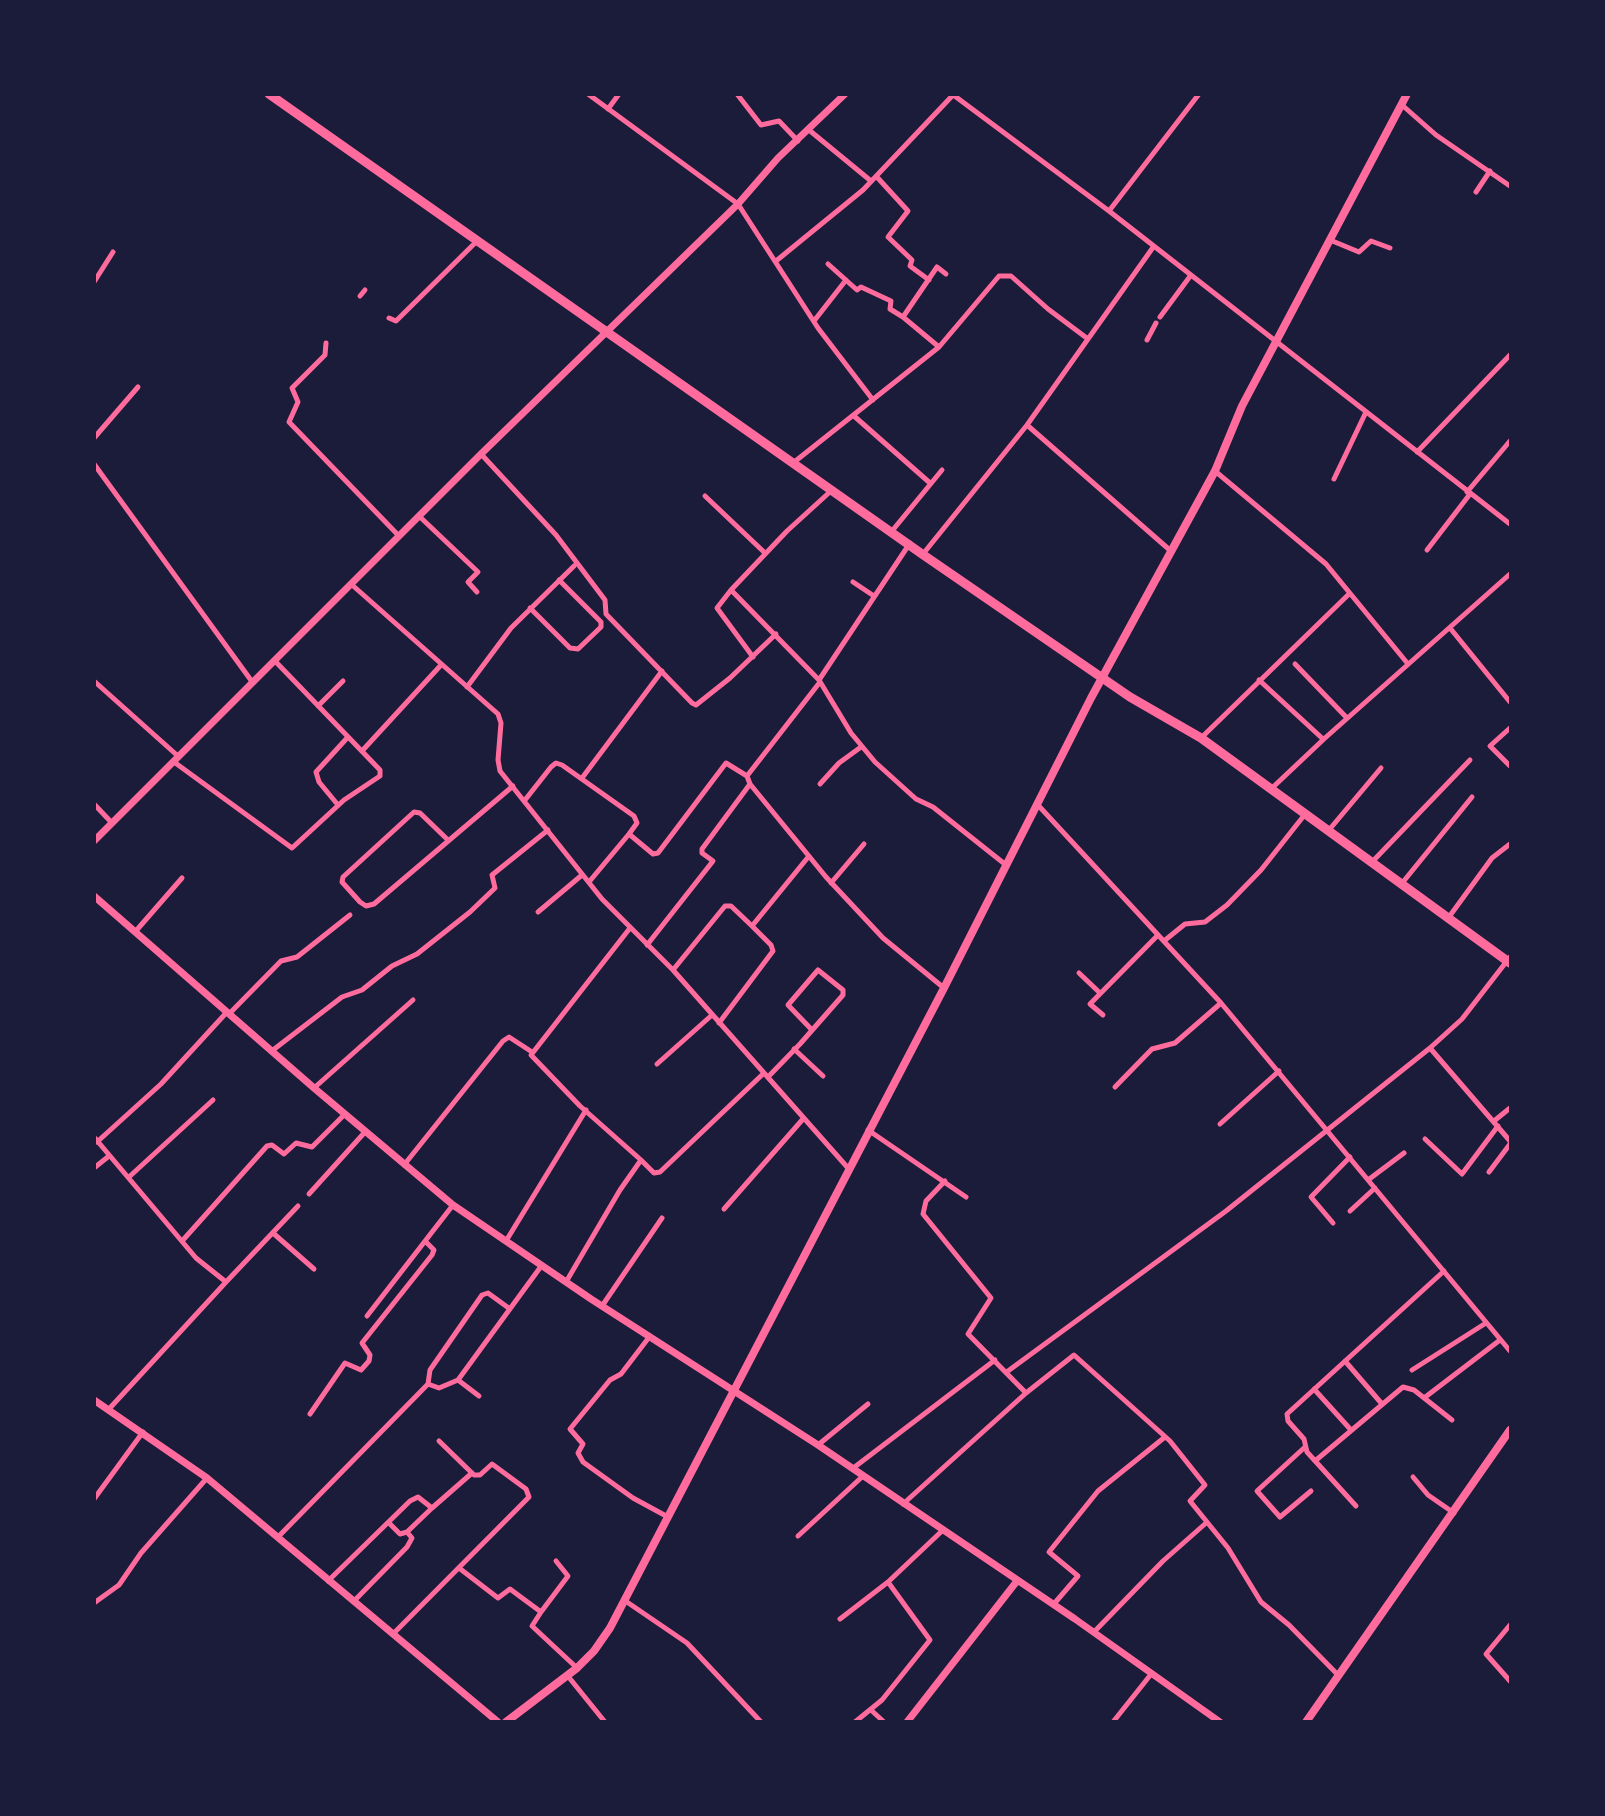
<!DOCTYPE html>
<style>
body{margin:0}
#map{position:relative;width:1605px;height:1816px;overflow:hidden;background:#1b1b3a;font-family:Spectral,serif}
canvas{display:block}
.frame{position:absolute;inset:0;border:96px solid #1b1b3a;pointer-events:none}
</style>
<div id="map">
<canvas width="1605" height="1816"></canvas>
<div class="frame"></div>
</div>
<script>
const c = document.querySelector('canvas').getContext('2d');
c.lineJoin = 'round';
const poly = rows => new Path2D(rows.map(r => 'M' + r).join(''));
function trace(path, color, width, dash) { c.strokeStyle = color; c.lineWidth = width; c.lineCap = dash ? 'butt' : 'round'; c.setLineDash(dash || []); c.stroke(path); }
trace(poly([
 [588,94,738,204,818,328,873,400],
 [737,94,761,125,779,121,798,141],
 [952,94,1109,211,1510,524],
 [1402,105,1436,135,1510,186],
 [608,109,619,94],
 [809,130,871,181],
 [876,176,908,211,888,237,912,260,910,266,929,280],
 [1476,192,1490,171],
 [1109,211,1199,94],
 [1330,240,1359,252,1371,241,1390,248],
 [776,261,863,190,953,95],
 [828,264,857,290,861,287,891,301,890,309,903,317],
 [94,282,113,252],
 [360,296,365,290],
 [1160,317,1191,275],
 [389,318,396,321,476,242],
 [814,321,846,280],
 [1147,340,1156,323],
 [326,343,325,355,292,388,298,402,289,422,399,536],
 [939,347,903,317,937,267,946,274],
 [854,416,930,483],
 [1027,425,1172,552],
 [94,438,138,387],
 [1417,452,1510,355],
 [481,454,556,535,605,600,606,614,692,703,696,705,730,678,776,634],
 [793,463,939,347,999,276,1011,276,1048,309,1088,339],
 [94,464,253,683],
 [1215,471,1326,564,1408,664],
 [1334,479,1366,412],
 [832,490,787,531,731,590,819,680,851,733,875,762,916,799,933,807,1006,865],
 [1467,492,1510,441],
 [705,496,765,553],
 [419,516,478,572,468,582,477,592],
 [892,531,942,470],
 [1427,550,1470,494],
 [923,554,1027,425,1154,246],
 [853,582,874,596],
 [351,584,498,714,501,723,498,760,500,771,602,899,673,970,848,1168],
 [731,590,717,608,753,657],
 [530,608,570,648,578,649,601,627,601,622,559,580],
 [1450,628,1510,702],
 [1295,664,1347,718],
 [819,680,910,543],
 [1259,680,1323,739],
 [94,681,179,757],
 [820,682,747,776,750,784,826,877,883,938,944,988],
 [467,687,511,628,574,566],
 [318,706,343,681],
 [1510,728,1490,746,1510,766],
 [1201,738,1349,594],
 [362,751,441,665],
 [174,762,292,848,344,800,380,776,380,770,275,661],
 [582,778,662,671],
 [820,784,839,763,861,747],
 [1271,789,1325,738,1510,574],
 [525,800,551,767,556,763,562,765,634,816,637,823,629,834],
 [94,804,112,823],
 [1037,804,1221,1003,1510,1351],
 [338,805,319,782,316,772,348,737],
 [1329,830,1381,768],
 [448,840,420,813,414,812,343,877,342,882,360,902,366,906,374,904,513,786],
 [1373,861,1470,760],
 [589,882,629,834,653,854,658,853,726,763,747,776],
 [1403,882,1472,797],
 [831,883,864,844],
 [538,912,582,875],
 [1449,917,1492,858,1510,844],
 [630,928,531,1055,580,1106,641,1160],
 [135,932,182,878],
 [1164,941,1185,924,1205,922,1227,905,1261,870,1306,813],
 [647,945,713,861,702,853,702,849,750,784],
 [673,970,725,906,731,906,752,926],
 [1079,973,1100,993],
 [229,1014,281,961,297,957,350,915],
 [1103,1015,1090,1004,1158,935],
 [719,1023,773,951,771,945,752,926,809,856],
 [1430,1048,1510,1141],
 [794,1049,823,1076],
 [273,1050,342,997,362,990,392,966,417,954,470,912,495,888,492,875,548,830],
 [657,1064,712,1015],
 [768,1077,800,1044,843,995,843,990,818,970,788,1005,812,1030],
 [1115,1087,1152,1049,1175,1043,1221,1003],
 [314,1088,413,1000],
 [1494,1121,1510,1108],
 [1220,1124,1279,1071],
 [868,1130,966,1197],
 [94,1137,196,1258,226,1282,109,1409],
 [1425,1139,1462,1174,1498,1126],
 [97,1142,161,1084,227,1012],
 [404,1165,503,1041,509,1037,532,1052],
 [94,1168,109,1156],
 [1489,1172,1510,1144],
 [129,1177,213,1100],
 [1368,1180,1404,1153],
 [945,1181,926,1201,923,1214,991,1298,968,1334,1026,1393],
 [309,1194,365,1132],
 [724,1209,803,1119],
 [1350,1211,1375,1188],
 [1333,1223,1311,1197,1350,1157],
 [273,1233,314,1269],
 [183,1240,267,1146,272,1145,284,1154,296,1143,312,1147,345,1114],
 [506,1241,586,1110],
 [226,1282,298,1206],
 [566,1282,620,1190,641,1160,654,1173,660,1172,764,1073],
 [602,1306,662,1218],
 [367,1316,453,1205],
 [650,1336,621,1374,610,1380,570,1429,583,1444,578,1453,583,1462,633,1498,668,1517],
 [1345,1361,1382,1404],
 [1412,1370,1486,1323],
 [1008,1371,1226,1211,1430,1048,1462,1019,1510,957],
 [458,1380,479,1396],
 [428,1384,439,1388,458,1380,542,1265],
 [1314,1389,1351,1430],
 [1424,1398,1500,1340],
 [310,1414,345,1363,361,1370,369,1361,370,1355,362,1343,432,1255,434,1250,426,1242],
 [818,1445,868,1404],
 [1305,1447,1257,1491,1280,1517,1311,1491],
 [1315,1461,1403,1387,1414,1390,1452,1420],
 [852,1469,995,1360],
 [1413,1477,1428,1495,1454,1513],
 [94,1499,143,1432],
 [903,1504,1026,1393,1074,1355,1170,1441,1205,1485,1190,1501,1228,1548,1261,1602,1289,1625,1339,1676],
 [1356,1506,1307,1452,1304,1439,1288,1421,1287,1414,1444,1271],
 [389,1523,400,1534,407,1532],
 [798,1536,863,1476],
 [278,1537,428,1384,430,1370,482,1295,488,1293,510,1309],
 [459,1568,498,1598,510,1589,541,1612,568,1576,556,1561],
 [328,1581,410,1501,418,1497,432,1508,472,1473],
 [624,1600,687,1643,761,1722],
 [354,1601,407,1547,412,1538,407,1532,432,1508],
 [94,1603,119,1585,141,1553,207,1478],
 [1053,1605,1078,1576,1049,1552,1098,1491,1165,1437],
 [541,1612,532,1626,577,1668],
 [840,1619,888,1582,943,1530],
 [1510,1625,1486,1654,1510,1681],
 [1094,1632,1163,1561,1206,1523],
 [393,1634,529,1497,526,1489,492,1464,480,1475,474,1475,439,1441],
 [567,1675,605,1722],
 [871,1710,884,1722],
 [855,1722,882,1700,930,1640,888,1582],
 [1113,1722,1152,1673]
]), '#ff6b9d', 5);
trace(poly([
 [94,841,481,454,738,204,778,158,845,94],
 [94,896,314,1088,453,1205,591,1299,818,1445,1075,1619,1220,1722],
 [94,1400,207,1478,498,1722],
 [907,1722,1017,1581]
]), '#ff6b9d', 7);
trace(poly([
 [506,1722,577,1668,594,1651,610,1628,944,988,1091,698,1215,471,1242,406,1407,94],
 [1306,1722,1510,1430]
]), '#ff6b9d', 8);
trace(poly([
 [269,94,922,554,1130,697,1201,738,1510,963]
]), '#ff6b9d', 9);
</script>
